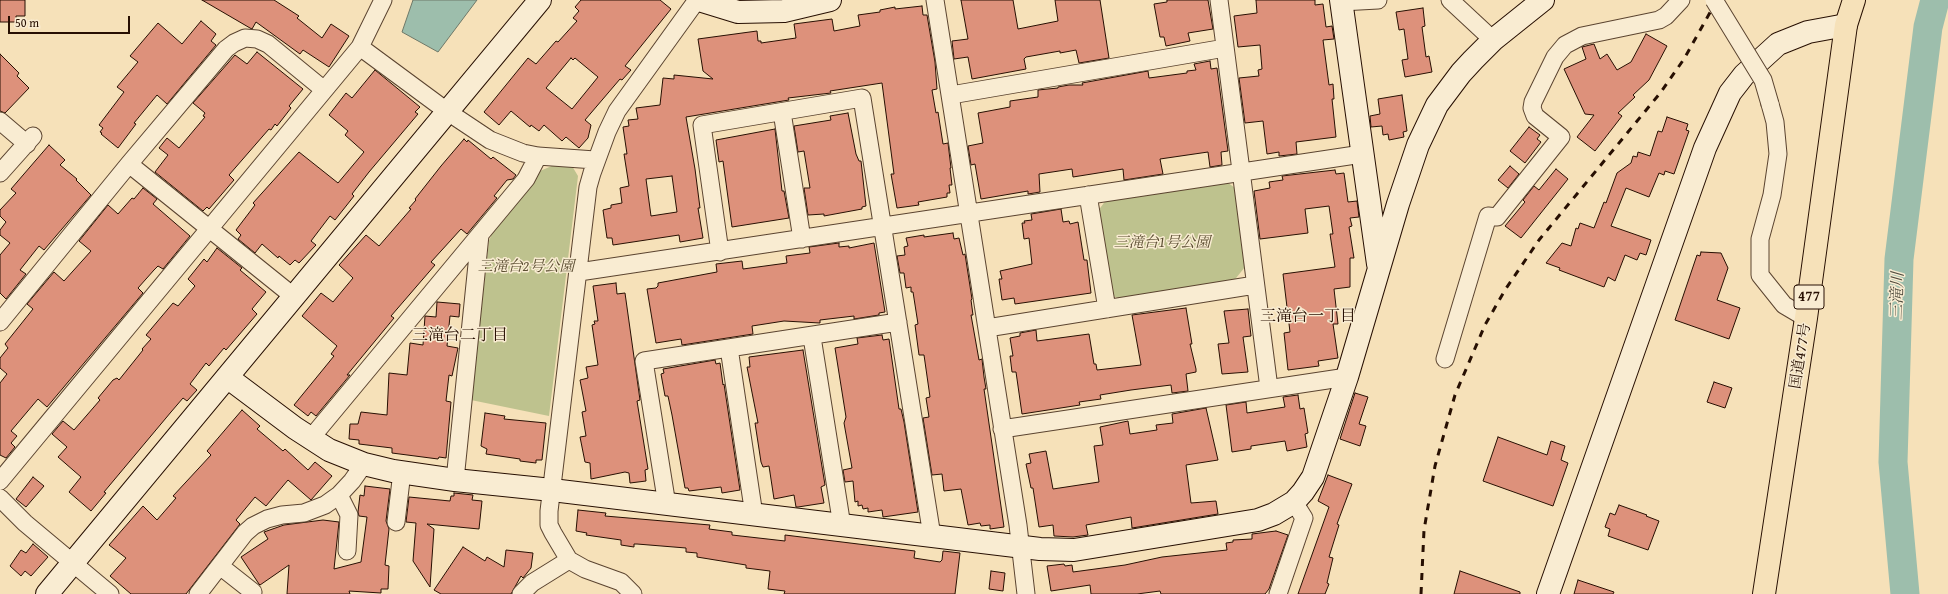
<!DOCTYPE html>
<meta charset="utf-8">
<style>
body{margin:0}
#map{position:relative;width:1948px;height:594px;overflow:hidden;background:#f6e1b9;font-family:"Gentium Book Plus",serif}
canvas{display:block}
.scale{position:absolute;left:8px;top:16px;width:122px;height:18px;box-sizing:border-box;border:2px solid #270f02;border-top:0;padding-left:5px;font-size:12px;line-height:14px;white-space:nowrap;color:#270f02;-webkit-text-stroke:3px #f9ecd2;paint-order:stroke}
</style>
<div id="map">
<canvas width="1948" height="594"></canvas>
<div class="scale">50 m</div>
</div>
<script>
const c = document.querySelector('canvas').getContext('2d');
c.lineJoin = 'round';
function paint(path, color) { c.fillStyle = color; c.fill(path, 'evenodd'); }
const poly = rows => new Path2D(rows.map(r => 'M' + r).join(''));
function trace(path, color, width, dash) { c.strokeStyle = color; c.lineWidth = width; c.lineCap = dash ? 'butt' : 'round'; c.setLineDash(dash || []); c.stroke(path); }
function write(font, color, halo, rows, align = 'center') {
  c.font = font + ' "Gentium Book Plus","Noto Serif JP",serif'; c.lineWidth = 3; c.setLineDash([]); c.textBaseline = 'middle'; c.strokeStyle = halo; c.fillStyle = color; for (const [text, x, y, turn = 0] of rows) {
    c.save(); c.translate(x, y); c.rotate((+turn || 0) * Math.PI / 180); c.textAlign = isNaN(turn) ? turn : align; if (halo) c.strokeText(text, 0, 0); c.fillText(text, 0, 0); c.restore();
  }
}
paint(poly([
 [554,165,572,166,578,176,549,416,471,400,489,241,494,227,511,211,540,171],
 [1227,182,1235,188,1245,267,1232,283,1125,300,1112,296,1098,211,1106,200]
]), '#bec28e');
const water = poly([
 [413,0,477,0,438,52,402,32,413,0]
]);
paint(water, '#9dbeac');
trace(water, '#6e7868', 1);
trace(poly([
 [1905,594,1893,462,1899,259,1928,27,1935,0]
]), '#9dbeac', 29);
const building = poly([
 [0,0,25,0,25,16,16,16,16,22,0,22,0,0],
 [202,0,274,0,299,16,297,18,322,38,331,24,349,36,329,67,303,50,300,54,256,22,252,29,250,28,202,0],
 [581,0,660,0,671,9,625,66,631,70,622,80,620,79,585,120,591,125,588,138,579,148,566,137,562,141,544,125,539,131,531,125,530,127,511,111,499,125,484,112,528,58,536,64,556,41,558,42,577,21,573,18,579,11,575,7,581,0],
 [571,58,573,60,575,58,598,77,572,109,546,88,571,58],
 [961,0,1013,0,1018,29,1058,21,1055,0,1100,0,1109,58,1079,63,1076,50,1060,53,1060,51,1026,57,1024,59,1026,69,972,79,968,57,954,59,952,41,968,39,961,0],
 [1167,0,1208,0,1213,29,1188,33,1190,41,1166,46,1164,37,1160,37,1154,4,1167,2,1167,0],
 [1256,0,1315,0,1315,5,1323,4,1326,27,1332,26,1334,39,1323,40,1329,85,1333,84,1334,99,1332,99,1336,137,1296,142,1297,154,1279,156,1279,152,1267,154,1263,121,1245,123,1239,78,1259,76,1258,70,1262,69,1260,45,1238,47,1234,16,1257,13,1256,0],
 [922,6,923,15,927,15,935,62,937,89,932,90,936,113,938,112,943,144,948,143,951,168,950,168,952,185,949,185,950,193,947,193,947,197,918,202,919,205,897,208,891,174,894,174,882,83,830,91,831,93,788,98,789,100,686,117,695,169,700,208,698,208,703,238,680,242,679,235,613,245,612,238,607,238,603,210,611,208,611,205,622,203,620,188,629,186,624,154,627,154,623,127,629,126,628,120,638,119,636,108,660,105,663,78,674,79,674,75,713,79,703,71,698,39,757,31,758,41,761,41,761,43,796,38,794,24,832,19,834,31,860,26,858,15,880,12,880,10,895,7,895,9,922,6],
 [672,176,677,212,651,216,646,179,672,176],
 [1423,8,1425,26,1422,27,1426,57,1429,56,1432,72,1405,77,1402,60,1408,59,1404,29,1399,30,1396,12,1423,8],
 [201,21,216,34,211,41,216,45,167,104,157,95,134,123,136,124,118,148,101,134,102,133,100,132,103,128,99,125,124,92,117,87,138,62,130,56,158,23,182,44,201,21],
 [1646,34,1667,46,1649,80,1633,95,1635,97,1618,113,1622,116,1595,151,1577,137,1594,115,1585,114,1564,69,1586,59,1582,47,1594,44,1600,59,1607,54,1617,70,1631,62,1646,34],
 [257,52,303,89,289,106,291,108,277,126,275,124,271,130,269,129,229,175,234,180,209,209,207,207,203,211,155,172,168,155,159,148,167,138,179,148,205,117,203,116,205,113,193,103,235,55,247,64,257,52],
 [0,54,19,73,17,76,29,88,5,113,0,111,0,54],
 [1210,61,1211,69,1217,68,1228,151,1221,152,1222,165,1210,167,1208,152,1160,159,1163,174,1124,180,1123,169,1073,177,1072,169,1039,174,1040,192,1028,194,1028,191,981,199,975,164,971,165,968,146,983,143,978,113,1010,107,1010,101,1038,97,1038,90,1058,88,1058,87,1069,85,1083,85,1082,83,1148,71,1149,78,1187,73,1187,71,1196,70,1194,64,1210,61],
 [375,70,420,107,415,112,418,114,369,172,352,194,354,196,335,220,330,216,311,241,316,245,299,263,295,260,290,265,279,256,278,258,262,244,255,253,238,239,241,235,236,230,255,205,253,203,299,152,338,183,364,152,345,135,348,131,329,115,346,93,352,98,375,70],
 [1402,95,1407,131,1403,132,1404,137,1389,140,1388,134,1383,135,1382,126,1371,127,1370,116,1380,114,1378,99,1402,95],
 [848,113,856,154,859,161,861,161,866,206,862,207,862,209,824,216,824,214,808,215,804,188,810,188,804,151,798,152,794,126,831,120,830,116,848,113],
 [1667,117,1688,124,1686,130,1689,131,1674,174,1665,171,1664,175,1659,173,1649,197,1626,188,1611,226,1651,240,1646,255,1640,253,1637,260,1625,255,1615,281,1608,277,1604,287,1559,270,1560,268,1546,263,1562,243,1571,246,1576,228,1578,229,1580,223,1594,228,1604,202,1606,203,1617,173,1631,163,1633,156,1637,157,1638,152,1650,156,1658,131,1662,132,1667,117],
 [1529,127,1540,135,1537,139,1541,142,1525,163,1510,151,1529,127],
 [775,129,782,191,784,191,789,218,732,227,723,161,719,162,716,140,775,129],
 [464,139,467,142,468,140,491,159,493,157,516,175,513,179,507,180,494,196,497,198,467,234,461,229,431,262,435,265,391,316,394,318,347,375,350,375,316,416,311,412,308,416,294,405,334,356,331,354,337,346,302,316,321,293,333,302,353,278,339,265,366,235,379,246,411,209,409,208,416,200,415,199,441,166,464,139],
 [49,145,65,160,60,165,77,179,76,180,91,195,44,250,39,246,20,270,26,274,6,299,0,293,0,255,10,243,0,235,0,230,6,222,0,216,0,210,16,193,11,189,49,145],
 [1510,166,1519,174,1508,188,1498,180,1510,166],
 [1556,169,1568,179,1521,238,1505,226,1525,202,1523,200,1534,186,1539,190,1556,169],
 [1335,170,1336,174,1344,173,1348,202,1357,201,1359,217,1350,218,1352,226,1349,227,1354,258,1350,258,1350,287,1334,289,1338,324,1333,324,1338,358,1318,361,1319,366,1288,370,1284,333,1290,332,1283,274,1335,267,1330,234,1333,234,1329,206,1305,209,1308,233,1260,239,1254,191,1270,188,1269,182,1283,180,1282,176,1335,170],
 [143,188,157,199,153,204,190,236,163,269,158,266,154,270,138,288,143,293,47,407,38,399,11,431,17,436,11,443,15,447,6,458,0,455,0,383,7,374,0,368,0,358,8,348,5,344,33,309,27,304,54,272,64,281,91,251,79,241,108,205,118,214,132,198,134,199,143,188],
 [1061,209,1063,222,1069,221,1070,224,1078,222,1084,260,1087,260,1091,293,1015,304,1014,298,1002,300,999,279,1002,279,1000,271,1032,264,1029,238,1024,239,1022,223,1025,223,1024,221,1032,220,1031,214,1061,209],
 [953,233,954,239,959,238,963,255,965,254,972,299,971,300,973,315,971,315,979,360,982,359,984,377,986,389,984,389,1004,527,990,529,990,525,981,526,980,523,968,525,961,489,944,491,942,474,932,475,923,418,929,417,926,398,930,397,924,355,919,355,915,325,918,324,913,292,911,292,911,287,906,288,904,273,900,273,897,256,905,255,904,247,908,246,906,238,924,235,924,237,953,233],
 [839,243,839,247,849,246,849,248,874,243,885,312,879,313,879,315,854,319,854,316,820,320,820,323,784,321,752,326,753,334,682,345,681,339,656,343,647,289,656,288,658,286,658,283,717,272,716,264,742,261,743,269,787,263,786,256,810,253,809,247,839,243],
 [217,248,242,268,240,270,266,292,252,309,257,314,226,350,224,348,209,366,206,363,190,384,197,390,187,401,183,398,171,412,104,492,106,493,91,511,69,492,81,477,58,457,67,447,52,434,63,421,74,430,100,400,98,398,113,380,117,378,119,380,143,350,142,349,151,339,146,335,173,303,178,306,195,286,188,279,204,259,207,262,217,248],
 [1701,252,1721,253,1728,268,1717,300,1740,308,1729,339,1675,320,1697,255,1700,256,1701,252],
 [616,283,617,294,625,293,640,400,637,401,648,469,645,470,646,481,630,483,629,473,625,472,591,479,590,463,585,462,580,437,586,436,582,412,586,411,580,380,588,378,586,367,598,365,592,325,595,324,594,321,598,321,593,286,616,283],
 [437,302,460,304,459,317,450,316,447,346,458,348,452,376,449,375,446,401,451,402,446,458,439,457,438,459,392,453,392,448,359,444,359,440,349,439,350,424,358,424,361,412,387,415,389,373,407,375,410,343,423,345,425,316,436,317,437,302],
 [1186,308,1192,344,1190,344,1196,369,1196,372,1186,374,1188,391,1172,393,1171,385,1131,390,1100,395,1101,399,1079,402,1080,405,1022,414,1016,372,1012,372,1010,356,1013,356,1010,338,1020,336,1020,333,1036,330,1037,341,1089,334,1094,364,1096,364,1097,370,1141,365,1132,315,1186,308],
 [1248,309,1251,336,1243,337,1248,372,1222,374,1218,344,1229,343,1224,311,1248,309],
 [882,335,883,340,889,339,899,409,901,409,904,422,918,512,883,517,882,510,868,512,868,508,863,509,862,505,858,506,858,501,855,502,853,481,845,482,843,470,852,468,844,423,846,417,835,348,858,344,857,338,882,335],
 [803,350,825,485,821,487,824,503,798,507,796,507,794,495,774,499,769,466,763,467,761,462,755,423,758,423,747,367,750,367,749,357,803,350],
 [715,360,716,364,720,363,723,385,724,384,740,490,722,493,721,487,689,491,688,488,685,488,672,415,668,396,665,396,661,374,664,373,663,369,715,360],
 [1714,382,1732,388,1725,408,1707,402,1714,382],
 [1355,393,1368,397,1359,424,1366,426,1360,446,1340,439,1355,393],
 [1298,395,1300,409,1304,408,1308,433,1305,434,1307,447,1287,451,1285,441,1251,446,1251,449,1232,452,1226,405,1246,402,1247,413,1285,407,1283,397,1298,395],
 [1206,408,1218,460,1186,465,1191,503,1216,501,1218,514,1132,528,1131,517,1086,525,1088,535,1073,537,1054,536,1053,525,1039,527,1033,488,1031,488,1026,464,1031,463,1029,454,1046,451,1053,489,1099,482,1094,446,1103,445,1100,427,1128,421,1130,434,1157,430,1156,425,1173,423,1172,414,1206,408],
 [242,410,260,426,257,429,283,451,285,449,308,470,315,462,332,476,311,500,288,480,266,506,255,497,236,520,240,524,186,594,131,594,110,576,126,558,109,545,143,506,157,520,176,498,173,496,211,455,207,451,242,410],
 [485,413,505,416,504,419,546,423,542,460,536,460,536,463,520,461,520,459,486,454,487,449,481,446,485,413],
 [1498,437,1547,455,1551,441,1565,446,1561,460,1568,463,1553,506,1483,481,1498,437],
 [1328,475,1352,484,1337,524,1339,525,1329,557,1333,558,1327,583,1329,584,1325,594,1298,594,1329,507,1318,501,1328,475],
 [33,477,44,486,26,507,16,499,33,477],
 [365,486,390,489,386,521,389,529,385,565,389,566,388,589,381,589,381,593,349,591,350,594,287,594,289,565,260,585,259,584,241,557,268,539,264,532,284,525,323,520,339,522,334,569,361,562,367,517,359,516,358,512,360,495,364,496,365,486],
 [454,493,473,495,472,500,482,501,479,529,427,524,434,529,430,587,413,561,416,523,406,522,409,497,450,501,451,496,454,496,454,493],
 [1619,505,1647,515,1646,516,1659,521,1648,550,1608,536,1610,529,1605,527,1610,513,1615,515,1619,505],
 [578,510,606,513,605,516,710,525,709,529,732,532,732,535,785,541,785,535,915,551,914,558,940,562,942,560,943,551,960,553,955,594,784,594,785,591,768,589,770,571,746,568,746,565,697,557,697,553,686,552,686,548,637,544,634,544,634,547,621,545,621,540,586,535,587,533,576,531,578,510],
 [1276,531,1288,535,1269,589,1265,594,1161,594,1160,591,1137,594,1091,594,1090,585,1051,591,1047,566,1064,564,1065,566,1072,565,1073,572,1125,565,1162,557,1227,550,1226,543,1233,542,1233,540,1252,539,1252,534,1276,531],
 [33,544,48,557,31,576,25,571,21,576,10,566,21,550,26,553,33,544],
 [463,547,485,561,487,557,504,567,506,550,533,553,531,568,523,578,521,576,511,594,441,594,434,590,463,547],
 [991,571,1005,573,1003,591,989,589,991,571],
 [1460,571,1520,592,1520,594,1454,594,1460,571],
 [1578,580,1614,592,1613,594,1574,594,1578,580]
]);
paint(building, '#dd917b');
trace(building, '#270f02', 1);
const street = poly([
 [935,0,1018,525,1026,594],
 [1219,0,1269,388],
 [1450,0,1493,40],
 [1341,2,1378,0],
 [360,47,448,112,490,140,523,153,538,156,595,160],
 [951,95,1225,48],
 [1770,104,1775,122,1778,154,1772,195,1760,239,1760,275,1784,305,1806,318],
 [782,112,802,239],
 [0,121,27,144],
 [129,164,293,296],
 [0,173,33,136],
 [1088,195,1107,309],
 [720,252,702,125,862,98,932,536],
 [579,272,1362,154],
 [0,322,129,164,226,49,234,43,245,38,257,39,268,44,323,89],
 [987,328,1255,285],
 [812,337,842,526],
 [729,348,754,515],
 [1445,359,1488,216,1497,217,1561,137,1535,116,1532,108,1533,102,1555,57,1565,45,1582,36,1659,20,1666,16,1681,0],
 [1002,429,1347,377],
 [311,438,526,179,538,156],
 [455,480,480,235],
 [0,481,360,47,383,0],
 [339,495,349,515,347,551],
 [0,498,25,523,110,594],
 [667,505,644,361,898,322],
 [396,522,402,472],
 [220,566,253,592],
 [198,594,245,533,253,526,267,519,282,515,304,513,325,505,339,495,352,481,364,464],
 [521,594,532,583,569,560],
 [633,594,621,582,585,569,569,560,553,533,549,525,549,511,588,187,592,173,607,132,617,111,697,0],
 [1278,594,1304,518,1294,502]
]);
const secondary = poly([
 [699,0,738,12,784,11,830,0],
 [1341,0,1378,264],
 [227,377,295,428,329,450,364,464,393,471,455,480,552,490,1040,549,1074,550,1258,520,1274,514,1294,502,1303,492,1313,477,1347,377,1398,204,1418,145,1437,105,1461,73,1473,60,1493,40,1543,0],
 [47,594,540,0],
 [1548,594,1705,148,1730,93,1744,75,1778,44,1808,32,1846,25]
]);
const highway = poly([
 [1764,594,1806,318,1846,25,1854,0]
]);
trace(street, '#5b4430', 19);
trace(secondary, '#270f02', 24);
trace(highway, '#270f02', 24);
trace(street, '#f9ecd2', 17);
trace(secondary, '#f9ecd2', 22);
trace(highway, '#f6e1b9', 22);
trace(poly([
 [1421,594,1424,530,1435,466,1455,395,1485,325,1505,290,1539,240,1661,92,1684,59,1717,0]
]), '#270f02', 3, [7, 7]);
const streetBridge = poly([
 [1714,0,1763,80,1770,104]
]);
trace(streetBridge, '#5b4430', 19, []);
trace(streetBridge, '#f9ecd2', 17);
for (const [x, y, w] of [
 [1809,297,30]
]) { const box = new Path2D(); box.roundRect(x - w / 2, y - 12, w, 24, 3); c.fillStyle = '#f9ecd2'; c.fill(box); trace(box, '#270f02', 1); }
write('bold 14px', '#270f02', null, [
 ["477",1809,297]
]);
write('italic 15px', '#5c4e33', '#f9ecd2', [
 ["三滝台1号公園",1162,243],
 ["三滝台2号公園",526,267]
]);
write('15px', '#270f02', '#f9ecd2', [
 ["国道477号",1801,356,-81]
]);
write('italic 16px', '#504c3e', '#f9ecd2', [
 ["三滝川",1898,296,-88]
]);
write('16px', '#270f02', '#f9ecd2', [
 ["三滝台一丁目",1308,317],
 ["三滝台二丁目",460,336]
]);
</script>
